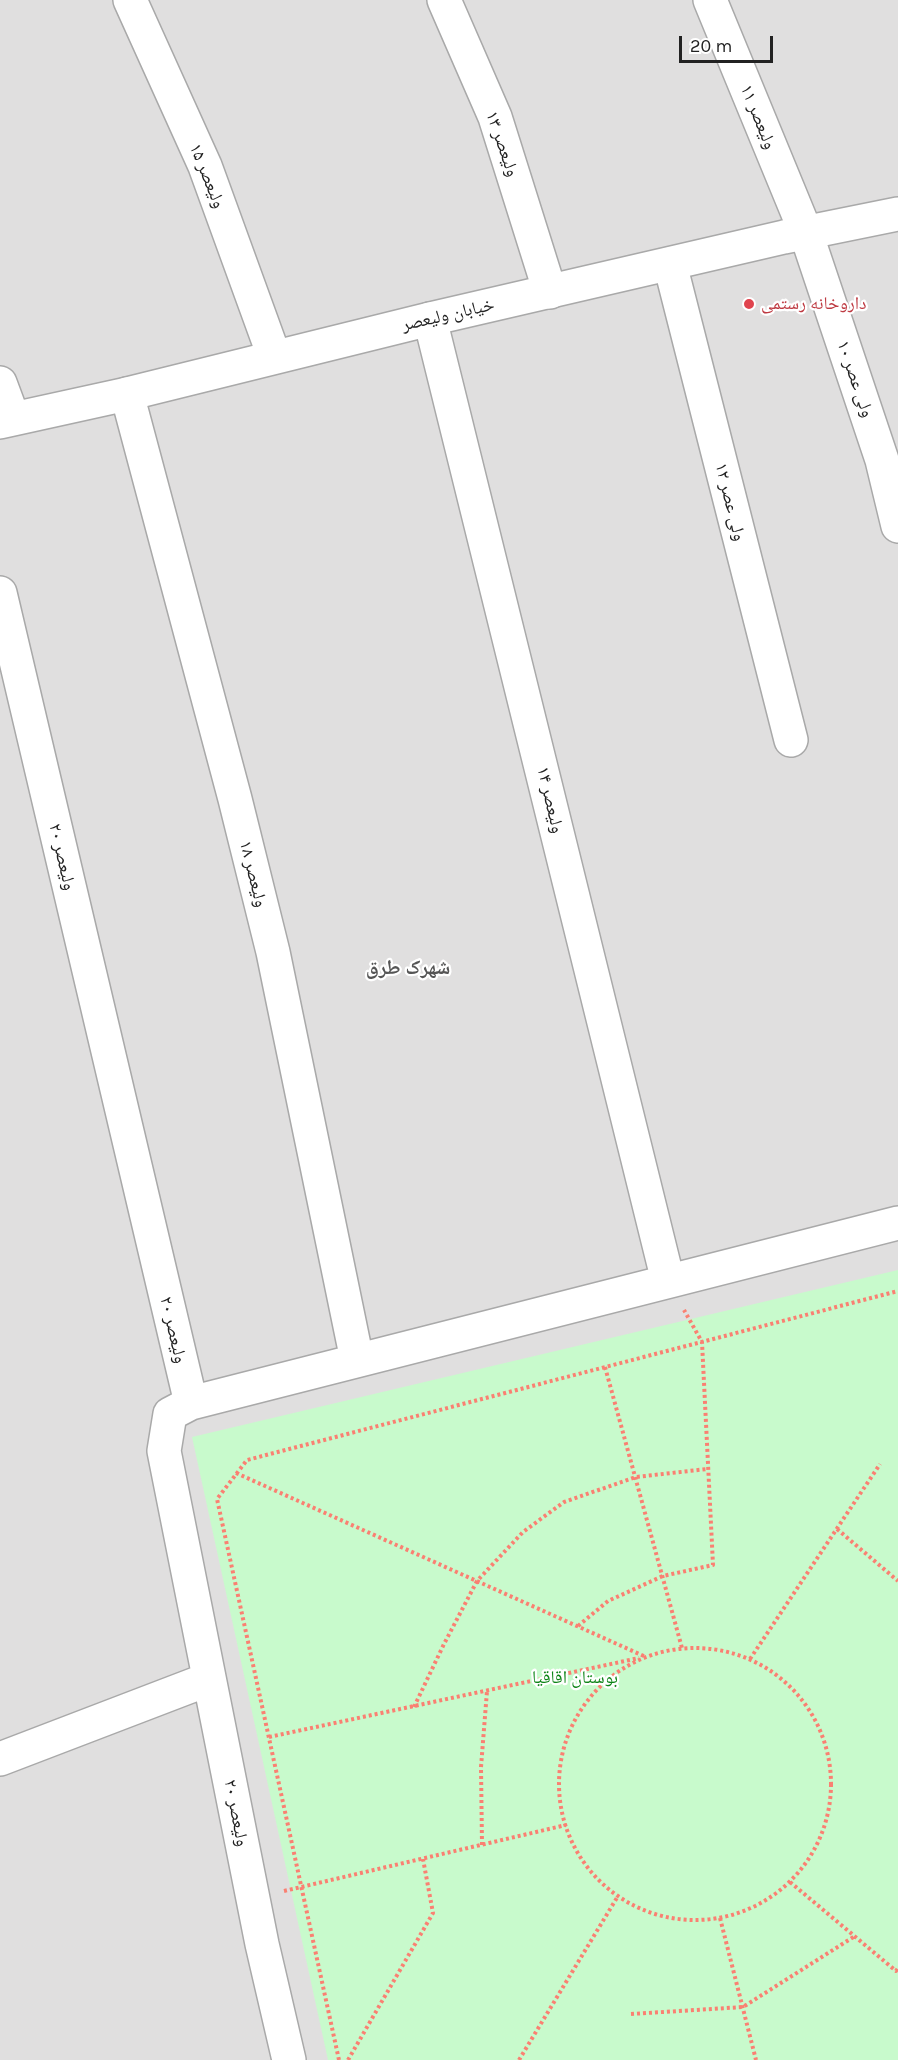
<!DOCTYPE html>
<meta charset="utf-8">
<style>
body{margin:0}
#map{position:relative;width:898px;height:2060px;overflow:hidden;background:#f2efe9;font-family:Karla,sans-serif}
canvas{display:block}
.scale{position:absolute;left:679px;top:36px;width:94px;height:27px;box-sizing:border-box;border:3px solid #222;border-top:0;padding-left:8px;font-size:18px;line-height:21px;white-space:nowrap;color:#222;-webkit-text-stroke:4px #fff;paint-order:stroke}
</style>
<div id="map">
<canvas width="898" height="2060"></canvas>
<div class="scale">20 m</div>
</div>
<script>
const g = document.querySelector('canvas').getContext('2d');
g.lineJoin = 'round';
function fill(path, color) {
  g.fillStyle = color;
  g.fill(path, 'evenodd');
}
function shape(rows) {
  const path = new Path2D();
  for (const r of rows) {
    if (r.length === 3) {
      path.moveTo(r[0] + r[2], r[1]);
      path.arc(r[0], r[1], r[2], 0, 2 * Math.PI);
      continue;
    }
    path.moveTo(r[0], r[1]);
    for (let i = 2; i < r.length; i += 2) path.lineTo(r[i], r[i + 1]);
  }
  return path;
}
function stroke(path, color, width, dash) {
  g.strokeStyle = color;
  g.lineWidth = width;
  g.lineCap = dash ? 'butt' : 'round';
  g.setLineDash(dash || []);
  g.stroke(path);
}
function label(font, color, halo, rows, align = 'center') {
  g.font = font + ' Karla,"Noto Naskh Arabic",sans-serif';
  g.lineWidth = 4.5;
  g.setLineDash([]);
  g.textBaseline = 'middle';
  g.strokeStyle = halo;
  g.fillStyle = color;
  for (const [text, x, y, turn = 0] of rows) {
    g.save();
    g.translate(x, y);
    g.rotate((+turn || 0) * Math.PI / 180);
    g.textAlign = isNaN(turn) ? turn : align;
    if (halo) g.strokeText(text, 0, 0);
    g.fillText(text, 0, 0);
    g.restore();
  }
}
fill(shape([
 [0,0,898,0,898,2060,0,2060]
]), '#e0dfdf');
fill(shape([
 [898,1270,898,2060,328,2060,192,1437]
]), '#c8facc');
const minor = shape([
 [130,0,205,166,274,356],
 [444,0,495,117,550,292],
 [710,0,806,233,882,460,898,526],
 [670,264,791,740],
 [430,319,668,1281],
 [0,383,13,418],
 [127,394,235,799,273,952,357,1360],
 [0,593,191,1403],
 [0,1759,209,1679],
 [289,2060,262,1944,164,1451,170,1414,191,1403,898,1223]
]);
const tertiary = shape([
 [0,422,127,394,430,319,784,237,898,214]
]);
stroke(minor, '#a9a9a9', 36);
stroke(tertiary, '#a9a9a9', 36);
stroke(shape([
 [605,1367,682,1648],
 [236,1473,646,1657],
 [837,1529,898,1581],
 [578,1626,608,1601,663,1576,713,1565,702,1342,684,1310],
 [695,1784,136],
 [750,1659,880,1464],
 [414,1707,444,1644,477,1581,523,1532,564,1502,636,1477,707,1469],
 [269,1737,639,1658],
 [482,1845,481,1767,487,1691],
 [790,1882,896,1971,898,1968],
 [284,1891,566,1825],
 [720,1918,756,2060],
 [631,2014,743,2007,855,1936],
 [339,2060,217,1499,247,1460,898,1291],
 [348,2060,433,1913,423,1859],
 [519,2060,618,1896]
]), '#fa8072', 4, [3, 3]);
stroke(minor, '#fff', 33);
stroke(tertiary, '#fff', 33);
for (const [x, y, r, color] of [
 [749,304,6,"#e0444e"]
]) {
  const dot = new Path2D();
  dot.arc(x, y, r, 0, 2 * Math.PI);
  g.fillStyle = color;
  g.fill(dot);
  stroke(dot, '#fff', 2);
}
label('18px', '#222', '#fff', [
 ["ولیعصر ۱۱",758,117,68],
 ["ولیعصر ۱۳",502,144,71],
 ["ولیعصر ۱۵",207,176,68],
 ["خیابان ولیعصر",448,315,-13],
 ["ولی عصر ۱۰",855,379,71],
 ["ولی عصر ۱۲",730,502,76],
 ["ولیعصر ۱۴",550,800,77],
 ["ولیعصر ۲۰",62,857,77],
 ["ولیعصر ۱۸",253,874,76],
 ["ولیعصر ۲۰",173,1330,77],
 ["ولیعصر ۲۰",236,1813,79]
]);
label('18px', '#be3a42', '#fff', [
 ["داروخانه رستمی",761,304]
], 'left');
label('18px', '#0c8416', '#fff', [
 ["بوستان اقاقیا",575,1678]
]);
label('bold 20px', '#555', '#fff', [
 ["شهرک طرق",408,968]
]);
</script>
